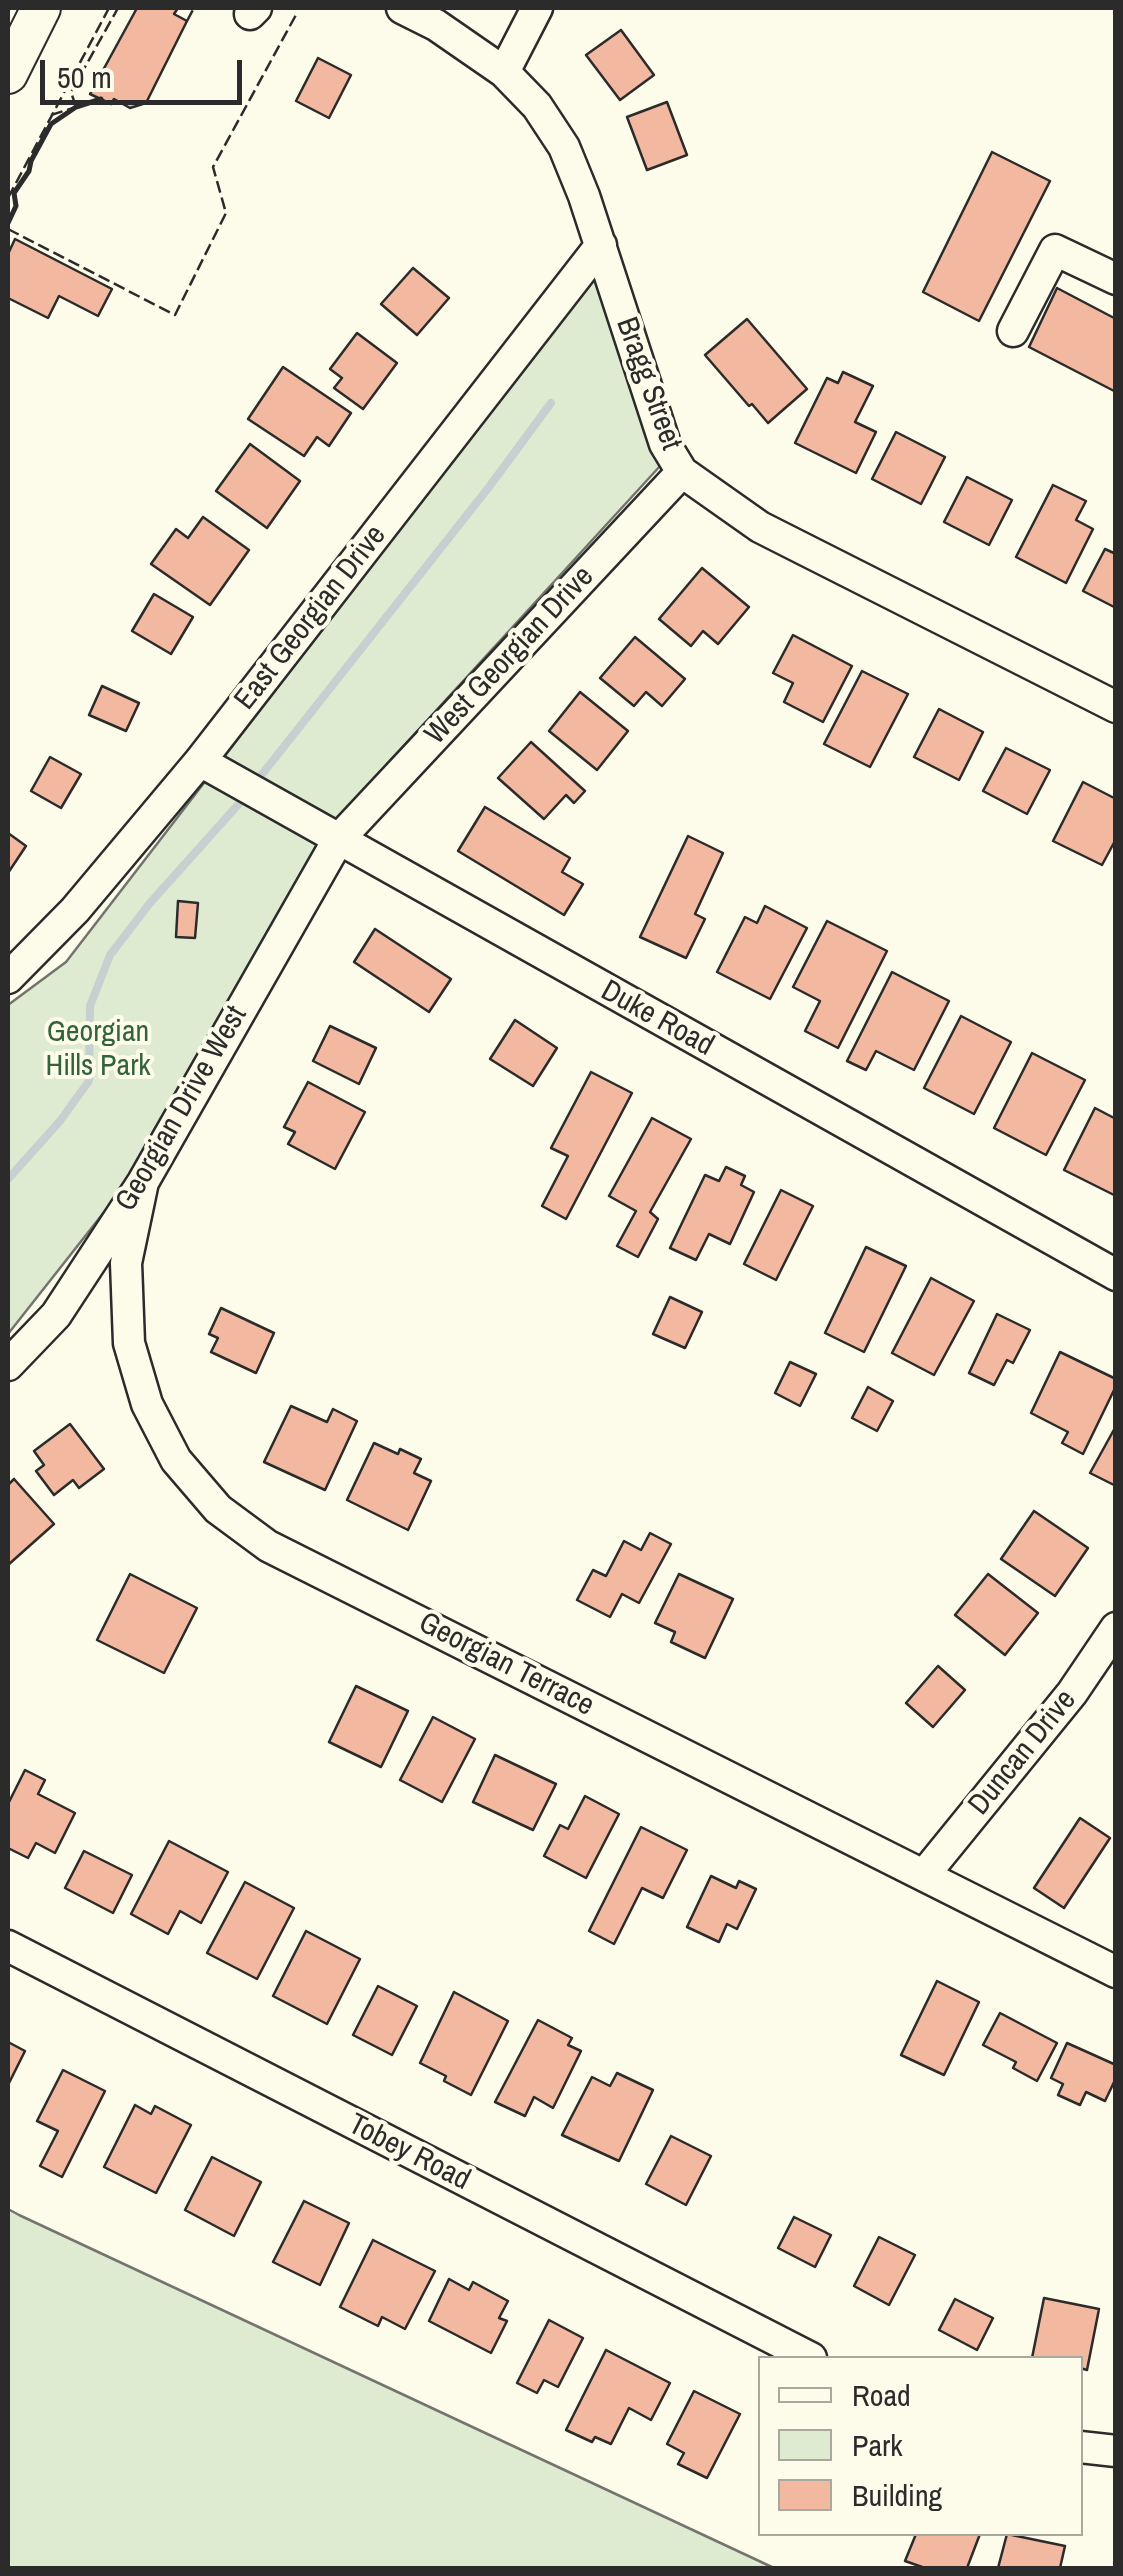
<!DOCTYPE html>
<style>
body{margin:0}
#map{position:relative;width:1123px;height:2576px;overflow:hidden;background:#fdfbea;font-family:"Archivo Narrow",sans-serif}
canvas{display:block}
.frame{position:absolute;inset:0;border:10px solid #2b2b2b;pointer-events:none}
.legend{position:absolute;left:758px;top:2356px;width:325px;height:180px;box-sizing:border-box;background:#fdfbea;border:2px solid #a9a89e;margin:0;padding:12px 18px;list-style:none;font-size:30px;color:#2b2b2b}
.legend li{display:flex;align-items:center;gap:20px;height:50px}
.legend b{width:50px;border:2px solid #a9a89e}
.scale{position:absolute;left:40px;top:60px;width:202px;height:45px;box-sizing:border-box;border:5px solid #2b2b2b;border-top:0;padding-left:12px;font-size:30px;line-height:35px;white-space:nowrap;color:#2b2b2b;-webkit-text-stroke:8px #fdfbea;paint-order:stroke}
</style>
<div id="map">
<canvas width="1123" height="2576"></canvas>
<div class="frame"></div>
<ul class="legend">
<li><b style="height:12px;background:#fdfbea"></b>Road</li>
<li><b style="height:28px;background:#deebd1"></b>Park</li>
<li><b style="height:28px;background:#f2b8a0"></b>Building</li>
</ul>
<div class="scale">50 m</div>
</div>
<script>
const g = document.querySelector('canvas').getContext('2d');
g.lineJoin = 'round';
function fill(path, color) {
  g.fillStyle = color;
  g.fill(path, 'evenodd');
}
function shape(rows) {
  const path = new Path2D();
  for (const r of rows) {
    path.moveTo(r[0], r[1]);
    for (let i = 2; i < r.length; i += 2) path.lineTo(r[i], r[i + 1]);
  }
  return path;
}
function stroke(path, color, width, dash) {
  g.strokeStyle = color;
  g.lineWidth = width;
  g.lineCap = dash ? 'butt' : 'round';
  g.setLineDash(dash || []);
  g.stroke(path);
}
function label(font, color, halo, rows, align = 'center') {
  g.font = font + ' "Archivo Narrow",sans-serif';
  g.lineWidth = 8;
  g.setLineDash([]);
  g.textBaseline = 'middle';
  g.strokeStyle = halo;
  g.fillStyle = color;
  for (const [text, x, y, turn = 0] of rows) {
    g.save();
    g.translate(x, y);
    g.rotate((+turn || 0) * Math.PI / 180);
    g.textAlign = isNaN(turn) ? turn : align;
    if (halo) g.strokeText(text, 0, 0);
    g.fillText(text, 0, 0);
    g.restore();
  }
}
const green = shape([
 [600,269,661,465,333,823,116,1197,8,1334,8,1005,66,962,600,269],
 [8,2209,19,2215,774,2568,8,2568,8,2209]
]);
fill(green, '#deebd1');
stroke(green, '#74746e', 2.5);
stroke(shape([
 [256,782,489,487,551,403],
 [8,1179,60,1121,89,1081,90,1006,110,955,150,903,245,797]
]), '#c7d0d0', 8);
const building = shape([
 [137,8,178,8,174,14,187,21,146,103,130,108,114,99,111,104,90,94,137,8],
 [621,30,654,75,620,100,586,55,621,30],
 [318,58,351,75,329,118,296,101,318,58],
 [667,102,687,155,647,170,627,117,667,102],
 [992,152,1050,181,979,321,923,292,992,152],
 [15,239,112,289,98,316,59,296,48,318,8,298,8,254,15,239],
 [413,268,449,298,417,335,381,304,413,268],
 [1057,288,1116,319,1116,392,1029,347,1057,288],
 [747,319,807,389,768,423,752,404,749,406,705,355,747,319],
 [357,333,397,363,363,409,334,388,342,378,330,369,357,333],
 [283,367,351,413,329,446,317,437,304,456,248,419,283,367],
 [843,372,873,386,855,422,876,432,856,473,795,443,827,378,838,383,843,372],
 [896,432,945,457,921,504,872,479,896,432],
 [250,444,300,481,267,528,216,491,250,444],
 [967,477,1012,500,989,545,944,522,967,477],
 [1053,485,1086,501,1076,520,1093,529,1066,583,1016,557,1053,485],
 [203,517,249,550,210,605,151,564,176,529,188,538,203,517],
 [1105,549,1116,554,1116,608,1083,591,1105,549],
 [702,568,749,607,718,644,703,631,691,646,659,619,702,568],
 [154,594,193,617,171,654,132,631,154,594],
 [793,635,852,666,823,722,784,702,793,683,773,673,793,635],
 [635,637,685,679,662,706,646,692,634,706,600,678,635,637],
 [862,671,908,694,870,767,824,744,862,671],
 [102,686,139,703,126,731,89,715,102,686],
 [580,692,628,731,597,770,549,731,580,692],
 [939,709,983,732,959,780,914,757,939,709],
 [531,742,585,791,574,803,566,795,544,819,498,778,531,742],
 [1006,748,1050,770,1027,814,983,791,1006,748],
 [50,757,81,774,61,808,31,791,50,757],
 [1083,782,1116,799,1116,839,1102,865,1053,841,1083,782],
 [485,807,570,858,562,872,583,884,564,915,458,851,485,807],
 [8,833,26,846,8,873,8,833],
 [688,836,723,853,695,914,705,919,686,958,640,937,688,836],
 [178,901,198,903,195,938,176,937,178,901],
 [765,906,807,928,770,999,717,972,745,917,757,923,765,906],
 [827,921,887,951,838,1048,805,1031,820,1001,793,987,827,921],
 [375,929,451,979,429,1012,354,962,375,929],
 [892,972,949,1001,914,1070,876,1051,866,1070,847,1061,892,972],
 [961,1016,1011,1042,974,1114,924,1088,961,1016],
 [515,1020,557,1048,533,1086,490,1059,515,1020],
 [330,1026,376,1048,359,1084,313,1061,330,1026],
 [1032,1053,1085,1080,1046,1155,994,1128,1032,1053],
 [591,1072,632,1093,566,1219,542,1206,568,1156,551,1148,591,1072],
 [308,1082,365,1112,335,1169,288,1144,295,1132,284,1127,308,1082],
 [1095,1108,1116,1119,1116,1196,1064,1170,1095,1108],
 [652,1118,691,1139,650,1212,658,1219,638,1257,617,1246,636,1211,609,1196,652,1118],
 [726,1167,745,1176,741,1185,754,1192,730,1244,709,1234,696,1260,670,1248,705,1175,719,1181,726,1167],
 [781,1190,813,1206,776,1280,744,1264,781,1190],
 [866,1247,906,1266,864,1352,825,1333,866,1247],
 [931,1278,974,1301,934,1375,892,1353,931,1278],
 [670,1297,702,1312,685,1348,653,1334,670,1297],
 [221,1308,274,1333,256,1373,211,1352,218,1338,209,1334,221,1308],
 [997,1314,1030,1330,1013,1363,1007,1360,994,1385,969,1373,997,1314],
 [1060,1352,1116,1379,1116,1386,1083,1454,1062,1443,1068,1432,1031,1413,1060,1352],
 [790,1362,816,1374,800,1406,775,1393,790,1362],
 [868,1387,893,1401,877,1431,852,1418,868,1387],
 [291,1406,327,1422,333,1409,357,1421,325,1490,264,1462,291,1406],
 [70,1424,104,1469,79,1488,73,1480,54,1495,36,1471,44,1465,34,1451,70,1424],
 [1116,1426,1116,1486,1090,1473,1116,1426],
 [374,1443,398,1454,400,1449,421,1459,414,1473,431,1481,408,1530,347,1500,374,1443],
 [14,1479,54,1524,8,1565,8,1485,14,1479],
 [1034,1511,1088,1548,1055,1596,1001,1559,1034,1511],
 [650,1533,671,1544,639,1603,622,1594,610,1617,577,1600,593,1570,606,1576,624,1541,641,1550,650,1533],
 [130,1574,197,1608,164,1673,97,1640,130,1574],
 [679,1574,733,1599,705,1658,671,1642,675,1632,655,1623,679,1574],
 [988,1574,1038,1613,1005,1655,955,1615,988,1574],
 [938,1666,965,1690,933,1727,906,1703,938,1666],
 [356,1686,408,1711,381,1767,329,1742,356,1686],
 [433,1717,475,1739,442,1802,400,1780,433,1717],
 [495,1755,556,1784,533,1830,473,1802,495,1755],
 [25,1770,45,1780,38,1794,75,1813,55,1853,36,1843,28,1858,8,1848,8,1804,25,1770],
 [585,1796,619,1814,586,1878,544,1856,560,1825,568,1829,585,1796],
 [1080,1818,1110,1838,1064,1908,1034,1888,1080,1818],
 [641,1827,687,1850,663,1898,642,1888,614,1944,589,1931,641,1827],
 [169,1841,228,1872,201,1923,180,1911,168,1934,131,1914,169,1841],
 [84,1851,132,1875,113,1913,65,1888,84,1851],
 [711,1876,736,1888,739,1881,756,1889,737,1929,727,1924,719,1942,687,1927,711,1876],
 [245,1882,294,1908,257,1979,207,1953,245,1882],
 [306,1931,360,1959,327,2024,273,1996,306,1931],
 [937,1981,979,2002,944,2075,901,2055,937,1981],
 [378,1986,417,2006,392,2055,353,2035,378,1986],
 [454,1992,508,2021,471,2095,444,2081,446,2076,420,2063,454,1992],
 [1000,2013,1057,2043,1037,2081,1013,2068,1016,2062,983,2045,1000,2013],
 [538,2020,572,2038,568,2045,581,2051,553,2108,534,2097,525,2116,495,2102,538,2020],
 [8,2042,25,2051,8,2085,8,2042],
 [1067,2043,1116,2065,1116,2078,1105,2101,1086,2092,1080,2105,1058,2095,1063,2084,1051,2078,1067,2043],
 [63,2070,105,2091,62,2177,40,2166,58,2131,37,2121,63,2070],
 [617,2073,653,2090,619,2161,562,2135,592,2077,610,2086,617,2073],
 [135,2105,151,2114,155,2106,191,2125,156,2193,104,2167,135,2105],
 [671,2136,711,2156,686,2205,646,2184,671,2136],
 [212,2157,261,2182,234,2236,185,2210,212,2157],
 [304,2201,349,2223,320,2285,273,2262,304,2201],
 [794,2217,831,2235,815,2267,778,2248,794,2217],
 [879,2237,915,2255,889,2305,854,2286,879,2237],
 [373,2240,435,2271,405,2329,382,2317,378,2326,340,2307,373,2240],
 [449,2279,469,2290,473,2282,508,2301,499,2318,507,2321,491,2353,429,2321,449,2279],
 [1044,2298,1099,2309,1087,2370,1080,2368,1080,2358,1032,2358,1044,2298],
 [955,2299,993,2318,977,2350,939,2330,955,2299],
 [549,2320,583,2338,558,2387,544,2380,537,2393,517,2383,549,2320],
 [606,2350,670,2383,651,2420,629,2408,611,2444,595,2437,592,2442,566,2430,606,2350],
 [694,2391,740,2414,707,2478,678,2464,684,2453,667,2444,694,2391],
 [916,2534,980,2534,967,2568,925,2568,905,2561,916,2534],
 [1007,2534,1065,2546,1060,2568,998,2568,1007,2534]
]);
fill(building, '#f2b8a0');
stroke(building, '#2b2b2b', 2.5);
const minor = shape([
 [402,8,436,25,504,72,537,106,564,147,584,196,665,444,682,472,760,527,1116,707],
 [250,14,256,8],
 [504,72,537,8],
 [1013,331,1055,250,1116,279],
 [200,761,1116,1275],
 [8,978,75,910,200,761,601,245],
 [143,1182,126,1263,129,1343,147,1404,176,1460,218,1509,268,1546,1116,1972],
 [8,1365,56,1315,143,1182,338,840,682,472],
 [924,1875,1072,1693,1116,1628],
 [8,1946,811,2358],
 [1080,2447,1116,2451]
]);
const major = shape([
 [8,74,41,8]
]);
stroke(minor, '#2b2b2b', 35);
stroke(major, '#2b2b2b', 42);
stroke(minor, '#fdfbea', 30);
stroke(major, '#fdfbea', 38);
stroke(shape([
 [187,21,194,8],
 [76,107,71,92,118,8],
 [51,115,101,99],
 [8,198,109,8],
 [8,229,175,315,226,213,213,167,297,13]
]), '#2b2b2b', 2.5, [12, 5]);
stroke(shape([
 [8,223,16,206,14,193,29,171,31,161,51,124,76,107,101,99]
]), '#2b2b2b', 5);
label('30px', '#2b2b2b', '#fdfbea', [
 ["Bragg Street",648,384,70],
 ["East Georgian Drive",311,618,-52],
 ["West Georgian Drive",510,656,-47],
 ["Duke Road",657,1019,29],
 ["Georgian Drive West",182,1109,-60],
 ["Georgian Terrace",506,1665,27],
 ["Duncan Drive",1023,1753,-51],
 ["Tobey Road",409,2153,27]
]);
label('30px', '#34623c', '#fdfbea', [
 ["Georgian",98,1033],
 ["Hills Park",98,1067]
]);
</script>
